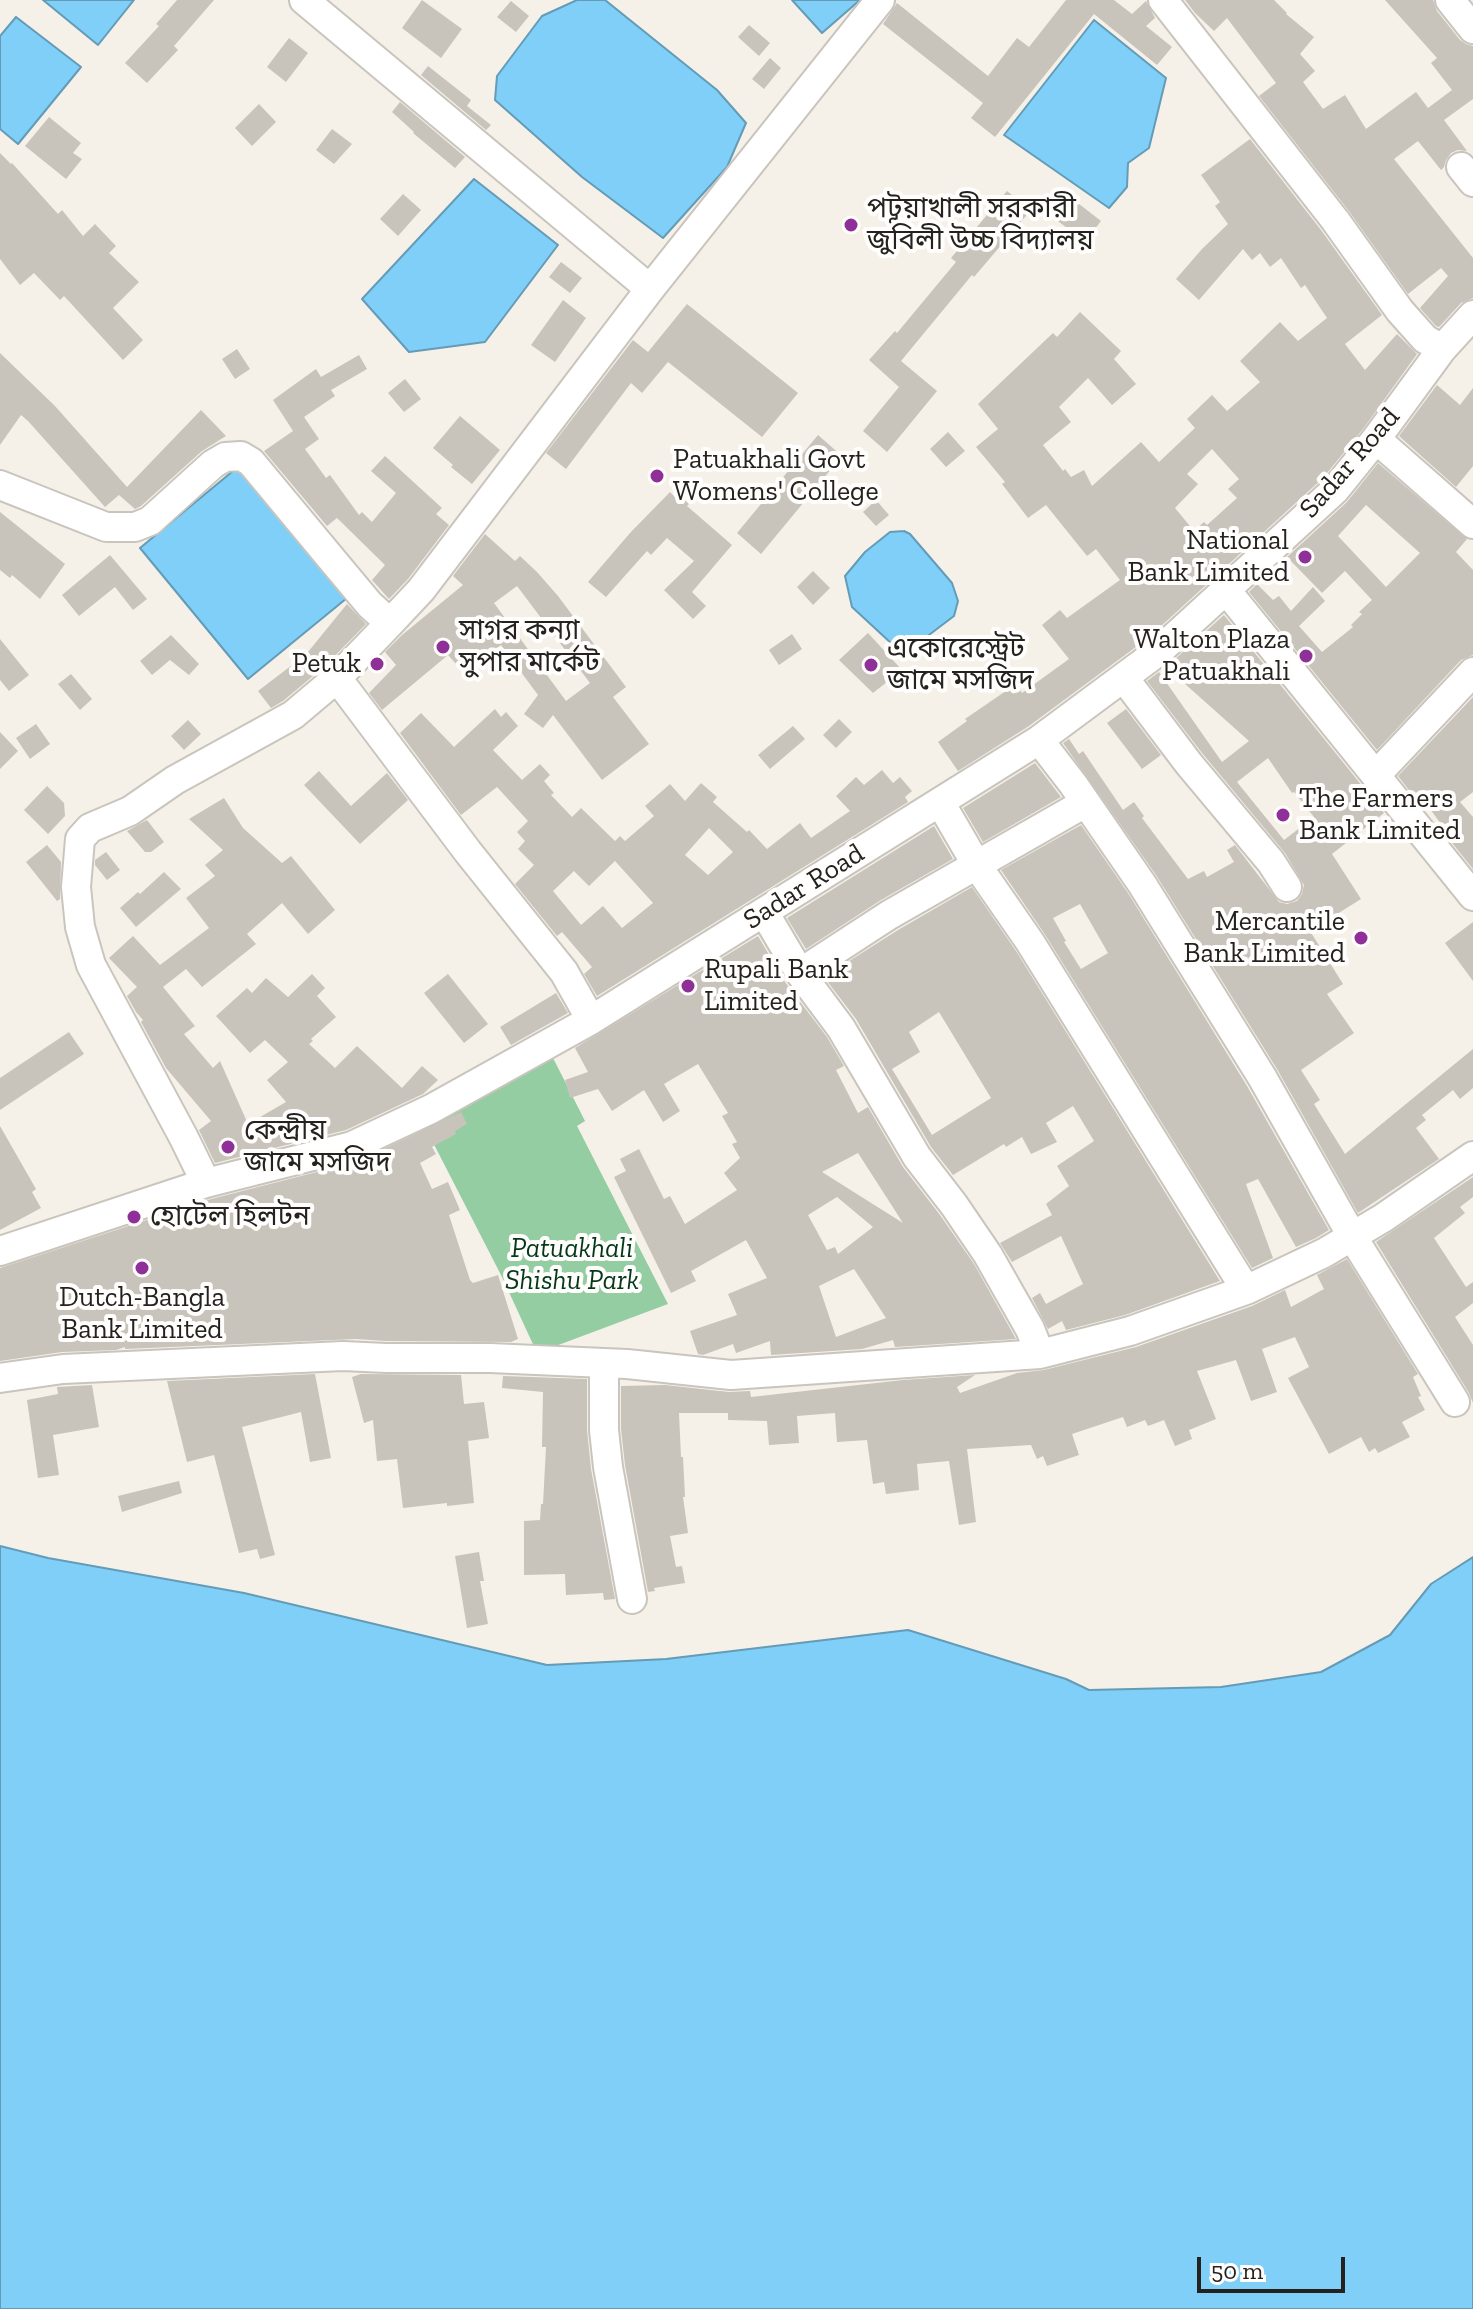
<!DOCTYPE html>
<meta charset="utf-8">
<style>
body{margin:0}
#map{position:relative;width:1473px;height:2309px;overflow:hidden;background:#f5f1e8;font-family:"Zilla Slab",serif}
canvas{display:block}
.scale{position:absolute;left:1197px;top:2257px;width:148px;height:36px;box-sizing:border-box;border:4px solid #24221f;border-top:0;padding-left:10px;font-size:24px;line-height:28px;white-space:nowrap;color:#24221f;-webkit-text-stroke:6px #fffefd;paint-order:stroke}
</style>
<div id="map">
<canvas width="1473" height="2309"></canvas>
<div class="scale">50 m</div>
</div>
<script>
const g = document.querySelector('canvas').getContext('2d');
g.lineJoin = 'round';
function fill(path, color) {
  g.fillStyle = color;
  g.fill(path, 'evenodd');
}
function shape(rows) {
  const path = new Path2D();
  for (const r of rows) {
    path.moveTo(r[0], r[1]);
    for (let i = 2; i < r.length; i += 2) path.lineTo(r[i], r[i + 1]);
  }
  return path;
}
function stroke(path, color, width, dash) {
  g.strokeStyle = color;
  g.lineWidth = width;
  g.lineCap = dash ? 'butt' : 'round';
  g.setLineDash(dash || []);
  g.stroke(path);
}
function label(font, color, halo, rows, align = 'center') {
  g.font = font + ' "Zilla Slab","Noto Sans Bengali",serif';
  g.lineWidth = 8;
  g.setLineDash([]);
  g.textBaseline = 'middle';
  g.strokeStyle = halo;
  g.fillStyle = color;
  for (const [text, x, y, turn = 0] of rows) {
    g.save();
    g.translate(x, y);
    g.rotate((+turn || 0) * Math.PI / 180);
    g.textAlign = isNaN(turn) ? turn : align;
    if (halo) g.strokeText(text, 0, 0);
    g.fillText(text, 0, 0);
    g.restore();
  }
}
fill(shape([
 [551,1054,585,1121,577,1126,668,1304,537,1353,502,1277,422,1121]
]), '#94cda2');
const water = shape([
 [43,0,134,0,98,45,43,0],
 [577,0,605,0,717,90,746,123,727,167,663,238,582,177,495,100,497,76,542,16,577,0],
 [792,0,860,0,822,33,792,0],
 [16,17,81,67,18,144,0,129,0,36,16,17],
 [1094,20,1166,78,1149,148,1128,163,1127,187,1109,208,1004,135,1094,20],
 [474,179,558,245,485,342,409,352,362,299,474,179],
 [239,466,347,598,248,679,140,548,239,466],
 [904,531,910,534,952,583,958,601,954,616,921,641,892,644,852,607,845,576,865,552,890,532,904,531],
 [0,1546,48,1558,244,1593,547,1665,666,1659,908,1630,1066,1679,1089,1690,1221,1687,1321,1672,1390,1635,1431,1584,1473,1557,1473,2309,0,2309,0,1546]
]);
fill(water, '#7fcff8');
stroke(water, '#649bb7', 2);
fill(shape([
 [177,0,214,0,174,46,178,50,147,83,125,63,159,26,156,24],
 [422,0,462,29,441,58,402,28],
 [1066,0,1114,0,1132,14,1146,1,1155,18,1146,26,1172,47,1157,65,1094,14,995,137,971,118,983,103,883,24,897,3,988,76,1017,38,1029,47],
 [1185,0,1274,0,1287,13,1286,14,1314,37,1300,54,1315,71,1303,82,1323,109,1345,95,1366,129,1416,92,1428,108,1452,90,1431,63,1437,58,1385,0,1433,0,1437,11,1460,40,1466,44,1473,46,1473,99,1444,120,1467,151,1458,150,1451,153,1446,160,1444,167,1441,170,1418,141,1394,159,1473,258,1473,298,1461,303,1439,327,1436,326,1420,308,1448,276,1441,268,1408,294,1348,210,1259,96,1276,83,1227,18,1214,31,1195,13],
 [511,1,529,16,516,32,497,17],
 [749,25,770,43,759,56,738,37],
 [289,38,308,53,286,82,267,67],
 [770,58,781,68,764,89,752,79],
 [428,66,471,100,467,106,491,125,486,130,421,75],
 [400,102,465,157,455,168,413,133,414,132,392,112],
 [259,104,276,122,252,146,235,128],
 [49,117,81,143,73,153,82,159,66,179,25,146],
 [332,129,352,144,334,164,316,150],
 [1250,139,1321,230,1382,315,1345,344,1365,370,1397,334,1417,354,1363,429,1323,478,1148,638,1029,726,958,771,938,742,967,721,965,719,1016,684,1022,693,1069,659,1042,625,1060,610,1067,618,1120,580,1096,549,1087,556,1046,505,1028,518,1002,484,1005,482,976,447,998,429,978,404,1053,333,1057,337,1080,312,1121,351,1114,359,1136,384,1112,405,1088,378,1059,407,1071,422,1043,445,1063,471,1065,469,1071,477,1084,470,1092,486,1141,442,1159,462,1195,428,1187,419,1212,395,1227,411,1260,382,1240,361,1280,322,1298,341,1327,318,1305,285,1301,288,1281,258,1270,267,1260,253,1252,260,1243,249,1199,300,1176,279,1202,249,1228,224,1215,206,1220,202,1201,175],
 [1212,449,1239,479,1228,489,1237,498,1207,525,1204,522,1194,531,1175,508,1198,484,1187,474],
 [0,153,11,164,12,163,58,214,62,210,83,236,95,224,116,246,109,253,139,282,113,308,143,340,123,360,64,296,60,300,34,273,20,285,0,259],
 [1061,190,1101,221,1085,242,1045,211],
 [1007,191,1031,210,974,277,972,275,901,361,937,391,887,452,863,431,899,387,869,360,895,331,897,333,956,262,951,258],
 [403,194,421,210,398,236,380,219],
 [561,262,582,278,570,293,549,277],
 [563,300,586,318,555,362,531,345],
 [687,304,798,393,762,437,668,362,642,393,631,383,566,469,546,453,633,340,648,352],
 [237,349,250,369,235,379,222,359],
 [0,353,55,406,127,487,201,410,226,436,202,451,141,506,135,509,119,495,105,507,28,421,21,415,0,445],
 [359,355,367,369,331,390,335,396,304,417,319,439,305,449,326,478,330,475,359,515,362,512,372,522,396,493,371,471,385,456,442,508,436,514,449,525,408,579,389,599,372,580,385,565,337,518,327,526,264,451,293,431,273,400,316,369,321,377],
 [405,379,421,399,404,412,388,393],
 [1437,385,1460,405,1473,388,1473,466,1456,487,1399,436],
 [460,416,500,450,472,484,451,467,453,465,433,448],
 [948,432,965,451,946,467,930,449],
 [818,435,842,456,761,554,737,533],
 [1378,463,1467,539,1456,552,1473,570,1473,655,1461,660,1377,750,1249,592,1257,584,1273,600,1279,596,1291,611,1313,587,1325,601,1299,626,1322,652,1353,627,1351,625,1362,614,1359,612,1372,600,1345,571,1322,593,1287,557,1347,502],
 [1366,505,1420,553,1386,587,1338,536],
 [670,492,675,497,678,493,689,504,687,506,732,545,692,592,706,606,693,619,664,590,694,561,667,538,651,555,647,551,606,597,588,582,630,533],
 [876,500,889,515,876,526,863,512],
 [0,512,65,564,40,599,12,575,10,578,0,570],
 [485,534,515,561,520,556,537,572,558,596,626,687,613,697,649,744,602,780,553,715,543,728,524,714,538,695,501,645,465,674,448,655,382,710,369,693,396,665,385,652,402,635,463,585,453,576],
 [517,586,590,683,566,701,494,603],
 [110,555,147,599,133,610,115,587,79,616,62,595],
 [813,571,830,588,813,605,797,587],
 [347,604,366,624,325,666,283,701,271,708,258,691,292,665,295,668],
 [1224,615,1384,813,1332,854,1361,899,1310,931,1343,984,1327,994,1354,1033,1301,1070,1320,1100,1314,1104,1345,1154,1473,1049,1473,1088,1460,1099,1453,1090,1422,1115,1426,1120,1416,1128,1439,1159,1358,1213,1277,1069,1156,875,1063,743,1069,739,1079,754,1083,751,1123,810,1134,802,1144,816,1142,818,1188,879,1204,871,1207,877,1234,862,1227,850,1235,845,1279,902,1287,904,1297,901,1302,894,1304,885,1285,853,1202,753,1147,681,1159,672,1222,762,1249,741,1166,667],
 [1268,758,1292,793,1294,792,1314,817,1284,840,1237,782],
 [868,633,902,670,873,693,839,660],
 [792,634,802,649,779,665,769,650],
 [171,635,199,664,189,675,170,660,152,675,140,661],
 [0,639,29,675,9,691,0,680],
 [71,674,92,699,80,710,58,684],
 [1473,697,1473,792,1460,802,1473,817,1473,869,1444,833,1446,831,1420,795,1416,799,1398,776],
 [495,709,501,717,506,712,518,726,493,750,522,780,540,764,550,775,544,781,554,793,551,795,572,817,581,808,615,841,620,836,625,841,654,816,645,806,670,784,685,801,701,783,717,797,713,802,747,832,749,830,767,849,800,823,811,838,850,811,836,796,856,777,864,785,882,770,893,783,900,777,912,791,905,797,908,802,597,996,584,974,592,967,562,932,557,936,515,884,534,865,518,849,525,841,517,832,528,821,497,787,461,815,400,733,421,713,454,747],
 [709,828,733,852,708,875,685,855],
 [615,861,653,903,622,928,603,906,581,925,553,891,574,871,589,886],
 [1126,709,1161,755,1142,769,1107,723],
 [839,719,852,732,836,748,823,735],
 [188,720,201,734,184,750,171,736],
 [36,724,50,744,30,759,16,738],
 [793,726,805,739,770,769,758,755],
 [0,732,18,751,0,769],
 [1035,763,1061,797,983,842,963,808],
 [319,771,351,806,387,773,408,800,360,844,304,785],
 [47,786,64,803,65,816,48,834,24,810],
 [224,798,243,828,282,863,291,856,335,910,308,934,282,903,247,934,256,944,202,987,186,969,163,987,195,1026,184,1034,213,1068,220,1061,248,1124,286,1102,267,1080,288,1062,265,1040,250,1053,216,1016,247,988,252,993,266,978,288,997,312,974,325,988,317,996,336,1017,311,1039,313,1041,309,1044,335,1068,357,1046,402,1088,422,1066,438,1080,423,1094,346,1130,215,1163,199,1130,211,1121,166,1068,141,1022,143,1020,136,1012,127,996,137,987,109,958,133,936,160,965,209,928,186,898,215,876,205,865,223,850,189,819],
 [147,820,164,842,151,852,145,852,127,831],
 [1081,825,1128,893,1247,1086,1329,1230,1316,1238,1296,1247,1258,1179,1246,1184,1273,1258,1252,1268,1044,933,1001,870],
 [1080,904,1108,953,1081,969,1064,942,1066,941,1053,918],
 [934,826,953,859,881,900,806,949,787,918],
 [47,845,61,862,60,899,57,901,26,862],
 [106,852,120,870,107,880,95,865,95,860],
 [164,872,181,889,136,927,120,908,138,892,140,894],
 [972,887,1016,951,1220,1281,1125,1315,1066,1330,1062,1321,1048,1329,1032,1298,1040,1293,1046,1304,1083,1284,1061,1236,1012,1262,1000,1243,1052,1215,1046,1204,1069,1186,1057,1166,1094,1141,1073,1106,1046,1123,1057,1142,1031,1154,1022,1137,1006,1147,1004,1144,953,1175,931,1147,856,1019,824,977,898,930],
 [939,1012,991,1098,932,1135,892,1069,920,1052,909,1032],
 [1473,922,1473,981,1445,943],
 [758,936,785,982,827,1037,844,1066,836,1070,858,1113,868,1107,903,1167,940,1215,974,1264,1016,1339,895,1347,893,1340,862,1349,771,1355,770,1341,736,1353,733,1344,703,1355,698,1354,690,1331,737,1315,728,1294,767,1278,746,1240,691,1271,696,1281,671,1293,614,1177,626,1171,620,1159,639,1149,664,1199,670,1196,685,1224,737,1190,724,1173,740,1158,732,1144,737,1142,722,1116,728,1113,698,1064,664,1084,680,1111,663,1122,644,1090,612,1111,598,1089,570,1098,565,1080,588,1072,575,1048],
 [858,1153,903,1223,822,1172],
 [837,1197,873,1227,838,1254,835,1247,827,1250,808,1215],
 [854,1269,886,1318,836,1337,819,1286],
 [448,974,488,1024,464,1043,424,993],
 [556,993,568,1013,511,1045,500,1027],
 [69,1032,84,1054,0,1110,0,1078],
 [461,1112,467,1124,455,1131,456,1134,432,1147,436,1154,420,1163,432,1189,448,1182,460,1210,449,1215,470,1280,473,1283,498,1275,518,1339,511,1342,386,1341,356,1339,125,1349,125,1347,116,1350,62,1352,0,1361,0,1268,211,1199,356,1162],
 [0,1126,36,1189,32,1192,41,1208,0,1230],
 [1473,1177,1473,1197,1460,1207,1465,1213,1434,1238,1466,1287,1473,1282,1473,1303,1455,1317,1473,1345,1473,1403,1469,1393,1376,1242],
 [1347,1259,1418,1374,1413,1377,1421,1396,1418,1397,1425,1410,1402,1422,1410,1437,1378,1453,1375,1448,1369,1452,1361,1437,1329,1454,1288,1378,1309,1367,1295,1337,1262,1349,1277,1392,1251,1401,1236,1360,1197,1371,1216,1419,1189,1430,1192,1439,1175,1446,1164,1420,1148,1426,1145,1420,1127,1427,1123,1417,1072,1434,1079,1455,1047,1466,1043,1456,1037,1459,1031,1445,967,1449,976,1522,959,1525,949,1461,917,1464,919,1490,886,1494,884,1482,873,1484,867,1440,837,1442,835,1413,797,1416,799,1443,769,1445,767,1421,728,1420,728,1413,679,1413,681,1457,683,1457,685,1497,683,1497,688,1533,670,1536,676,1567,682,1566,685,1583,654,1588,655,1591,648,1592,625,1465,621,1429,621,1386,665,1385,729,1392,750,1391,751,1397,903,1380,975,1375,957,1387,960,1393,1017,1373,1044,1370,1136,1347,1252,1306,1285,1290,1291,1307,1324,1289,1317,1275],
 [315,1374,331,1458,310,1462,301,1412,242,1427,275,1555,260,1559,257,1549,239,1553,214,1455,187,1462,167,1381],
 [361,1374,461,1375,464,1404,484,1402,489,1438,468,1441,474,1503,447,1506,447,1503,403,1508,397,1459,377,1461,373,1420,364,1423,352,1377],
 [503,1376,587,1379,587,1430,591,1469,615,1599,604,1600,603,1593,566,1595,565,1574,524,1575,524,1521,540,1520,541,1504,543,1504,546,1447,542,1447,543,1392,502,1388],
 [92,1385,99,1427,53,1435,59,1475,38,1478,27,1400,58,1394,57,1387],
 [179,1481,182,1493,122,1512,118,1496],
 [479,1552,484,1581,480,1581,488,1624,467,1628,455,1556]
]), '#c8c3bb');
const minor = shape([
 [304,0,650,289],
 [1163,0,1335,220,1400,311,1425,339,1442,349],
 [1450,0,1473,29],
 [1461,167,1473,182],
 [1376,439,1473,524],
 [0,485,106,527,135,527,150,521,213,464,225,457,241,456,251,462,334,562,370,605,390,623],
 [1226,590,1473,896],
 [337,678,468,852,564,972,591,1020],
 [1124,678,1189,764,1271,862,1287,887],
 [1039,740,1073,784,1142,884,1262,1077,1352,1236,1455,1402],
 [1376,775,1473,672],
 [940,802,976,864,1030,942,1246,1290],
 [764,912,800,973,841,1028,917,1157,954,1205,988,1255,1030,1329,1040,1354],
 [800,973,889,915,1085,803],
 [206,1183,184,1138,91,965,80,927,76,887,80,839,90,828,130,811,175,780,293,715,337,678,390,623,421,590,650,289,880,0],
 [0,1251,206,1183,352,1146,431,1109,591,1020,1039,740,1159,651,1335,490,1376,439,1442,349,1473,315],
 [604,1363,604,1430,608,1467,632,1599],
 [0,1378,63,1369,343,1356,386,1358,490,1358,627,1364,731,1375,1040,1354,1130,1331,1246,1290,1324,1253,1383,1218,1473,1156]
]);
stroke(minor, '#c9c5bd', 32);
stroke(minor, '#fff', 28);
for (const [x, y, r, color] of [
 [851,225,8,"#8f2f98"],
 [657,476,8,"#8f2f98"],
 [1305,557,8,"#8f2f98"],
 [443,647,8,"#8f2f98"],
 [1306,656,8,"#8f2f98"],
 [377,664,8,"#8f2f98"],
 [871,665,8,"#8f2f98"],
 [1283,815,8,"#8f2f98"],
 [1361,938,8,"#8f2f98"],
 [688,986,8,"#8f2f98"],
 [228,1147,8,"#8f2f98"],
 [134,1217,8,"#8f2f98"],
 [142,1268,8,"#8f2f98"]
]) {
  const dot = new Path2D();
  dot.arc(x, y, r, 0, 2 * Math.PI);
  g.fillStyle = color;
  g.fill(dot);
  stroke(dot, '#fffefd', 3);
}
label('28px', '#24221f', '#fffefd', [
 ["পটুয়াখালী সরকারী",867,209],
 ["জুবিলী উচ্চ বিদ্যালয়",867,241],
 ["Patuakhali Govt",673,460],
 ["Womens' College",673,492],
 ["National",1289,541,"right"],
 ["Bank Limited",1289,573,"right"],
 ["সাগর কন্যা",459,631],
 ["সুপার মার্কেট",459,663],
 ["Walton Plaza",1290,640,"right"],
 ["Patuakhali",1290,672,"right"],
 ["একোরেস্ট্রেট",887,649],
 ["জামে মসজিদ",887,681],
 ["Petuk",361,664,"right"],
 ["The Farmers",1299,799],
 ["Bank Limited",1299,831],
 ["Mercantile",1345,922,"right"],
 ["Bank Limited",1345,954,"right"],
 ["Rupali Bank",704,970],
 ["Limited",704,1002],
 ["কেন্দ্রীয়",244,1131],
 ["জামে মসজিদ",244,1163],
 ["হোটেল হিলটন",150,1217],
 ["Dutch-Bangla",142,1298,"center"],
 ["Bank Limited",142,1330,"center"]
], 'left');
label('28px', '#24221f', '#fffefd', [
 ["Sadar Road",1350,463,-49],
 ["Sadar Road",804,887,-32]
]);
label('italic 28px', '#043819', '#fffefd', [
 ["Patuakhali",572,1249],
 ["Shishu Park",572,1281]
]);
</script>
